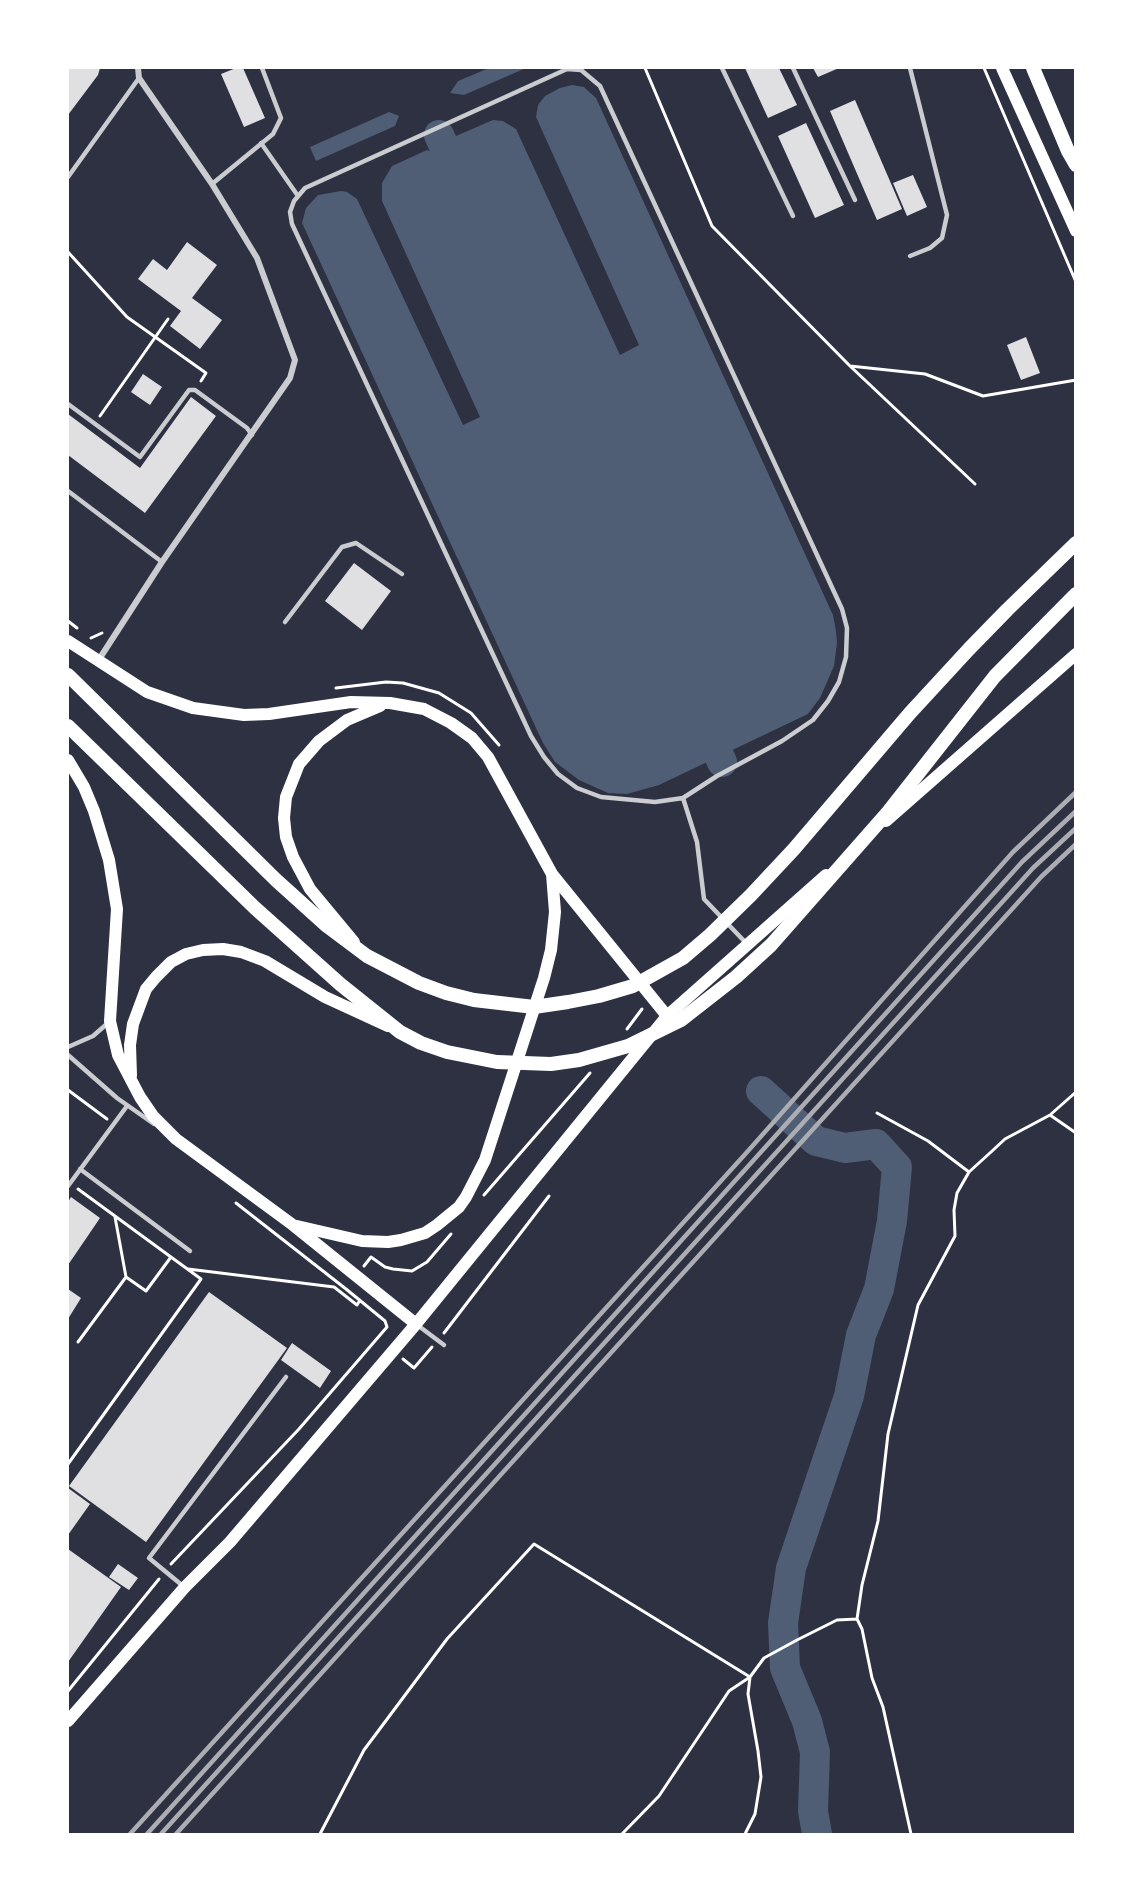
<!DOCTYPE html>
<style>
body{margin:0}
#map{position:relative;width:1143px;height:1902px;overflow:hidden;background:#2d3142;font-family:"Source Sans 3",sans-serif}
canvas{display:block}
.frame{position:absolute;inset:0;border:69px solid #fff;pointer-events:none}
</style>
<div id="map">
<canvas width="1143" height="1902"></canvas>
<div class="frame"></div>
</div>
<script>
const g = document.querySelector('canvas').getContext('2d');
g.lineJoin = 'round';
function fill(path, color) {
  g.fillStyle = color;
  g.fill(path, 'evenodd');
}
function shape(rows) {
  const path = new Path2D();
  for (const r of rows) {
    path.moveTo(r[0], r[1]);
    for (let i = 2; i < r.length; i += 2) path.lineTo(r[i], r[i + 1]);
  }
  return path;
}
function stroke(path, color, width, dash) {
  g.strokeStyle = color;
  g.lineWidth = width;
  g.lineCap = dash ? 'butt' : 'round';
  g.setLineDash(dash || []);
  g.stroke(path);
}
fill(shape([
 [489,68,526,68,464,95,450,93,458,81],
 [572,85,584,87,596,98,833,615,836,631,837,643,834,666,820,698,808,714,659,785,627,794,608,793,579,780,555,762,543,743,302,223,306,208,318,195,341,191,347,192,357,199,463,425,480,417,382,201,382,183,392,166,427,150,432,152,705,755,725,746,454,139,456,136,493,120,503,121,516,129,620,355,639,345,536,117,538,105,545,96,560,88],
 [389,112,399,116,395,126,316,161,310,147]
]), '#4f5d75');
stroke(shape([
 [439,135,722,762],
 [761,1091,816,1141,845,1148,876,1144,897,1167,892,1221,879,1289,861,1335,849,1396,791,1568,783,1623,785,1668,807,1721,815,1752,813,1811,817,1834]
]), '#4f5d75', 30);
fill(shape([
 [68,68,100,68,98,75,68,115],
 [236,68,243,68,265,118,244,127,221,74],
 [745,68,779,68,797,105,768,118],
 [813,68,839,68,818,77],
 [855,100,902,209,877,220,830,111],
 [806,123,844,205,815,218,778,136],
 [913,175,927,207,907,216,893,183],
 [187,242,217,265,192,298,222,320,200,349,170,326,181,311,138,279,153,259,167,270],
 [1026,337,1040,373,1021,380,1007,345],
 [143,374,162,387,150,405,131,392],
 [191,397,216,416,145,513,68,455,68,414,140,468],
 [354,563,391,591,362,630,325,601],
 [71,1197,100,1218,68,1265,68,1202],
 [68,1289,81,1298,68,1319],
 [209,1292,287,1348,146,1542,69,1486],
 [292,1343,331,1371,320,1388,281,1360],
 [68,1488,90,1504,68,1535],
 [68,1549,121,1587,68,1662],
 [118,1564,138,1578,129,1590,109,1577]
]), '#e0e0e3');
stroke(shape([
 [645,68,712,226,850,366,975,484],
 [984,68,1076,282],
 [68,252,127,317,206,373,201,381],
 [850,366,925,374,983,396,1076,380],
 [100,416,168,319],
 [68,621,77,628],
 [91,638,102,633],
 [336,688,386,682,403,683,439,693,471,713,499,745],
 [627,1029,642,1009],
 [68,1090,107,1119],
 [877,1113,928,1141,969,1172],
 [1050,1115,1076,1133],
 [484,1195,590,1073],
 [115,1217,126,1277],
 [364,1266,371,1257,385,1267,393,1269,412,1271,427,1262,451,1234],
 [188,1269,334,1287,357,1305,360,1300],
 [444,1333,549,1196],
 [78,1342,126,1277,146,1291,171,1257],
 [403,1359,414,1368,432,1347],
 [68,1464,201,1279,78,1189],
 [171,1564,299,1429,387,1327,385,1321,346,1289,236,1203],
 [68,1691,159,1579],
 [320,1834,364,1750,447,1639,534,1544,750,1677,729,1691,659,1796,622,1834],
 [745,1834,755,1814,761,1777,758,1751,748,1694,750,1677,764,1658,797,1640,837,1620,857,1619],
 [911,1834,883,1707,872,1678,862,1629,857,1619,862,1585,878,1521,888,1434,918,1305,955,1236,954,1210,957,1193,969,1172,991,1152,1005,1139,1050,1115,1076,1092]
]), '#fff', 3);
stroke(shape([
 [722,68,793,216],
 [793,68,855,200],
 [261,143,298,196],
 [68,177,139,78],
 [212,184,273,134,281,118,262,68],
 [910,256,930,248,942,238,947,215,910,68],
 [68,404,140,457,189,390,195,390,247,428,252,435],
 [68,491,162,562],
 [285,622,342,547,356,543,402,574],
 [683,798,655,802,601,797,577,788,558,774,544,757,531,736,292,224,290,212,294,201,305,188,567,69,581,70,600,86,842,609,847,628,846,657,839,682,828,701,813,720,782,741,717,776,683,798,697,842,704,899,746,943],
 [68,1047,93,1036,108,1023],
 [68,1055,117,1098,154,1124],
 [80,1169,190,1251],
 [68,1186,127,1106],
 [416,1324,444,1345],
 [183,1586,149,1558,286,1377]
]), '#caccd0', 4.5);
stroke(shape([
 [98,661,162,562,290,378,295,360,257,258,212,184,139,78,138,68]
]), '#caccd0', 6);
stroke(shape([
 [1002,68,1076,231],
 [68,641,147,692,193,708,244,715,269,714,351,702,390,703,424,709,451,723,472,738,488,757,552,874,667,1016],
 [68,760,84,787,94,811,109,860,117,909,110,1021,118,1055,140,1097,153,1116,176,1139,293,1225,416,1324],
 [886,821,1076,654],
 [354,942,310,889,293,857,286,837,284,818,286,797,299,764,319,741,347,720,380,706],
 [131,1076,130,1045,133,1024,146,989,156,977,171,962,186,954,203,950,223,949,241,952,265,961,325,997,388,1026],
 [297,1226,362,1241,388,1242,401,1240,425,1233,437,1225,459,1207,466,1197,485,1160,544,978,551,950,555,912,552,874],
 [68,1721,185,1587,230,1542,416,1324,667,1016,826,875]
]), '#fff', 12);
stroke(shape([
 [1033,68,1068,151,1076,165],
 [68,675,276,880,327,926,367,956,419,983,446,993,474,1000,534,1007,568,1002,599,996,633,986,683,958,710,935,751,895,794,849,910,713,969,649,1007,610,1076,543],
 [68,726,255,908,340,984,400,1032,421,1043,447,1052,497,1062,551,1064,579,1060,628,1046,681,1020,736,977,771,945,888,812,995,676,1076,594]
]), '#fff', 14);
stroke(shape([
 [130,1834,748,1151,1013,852,1076,792],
 [147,1834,1022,862,1076,811],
 [161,1834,1033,868,1076,828],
 [176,1834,1041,877,1076,844]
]), '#abadb3', 4.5);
</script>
